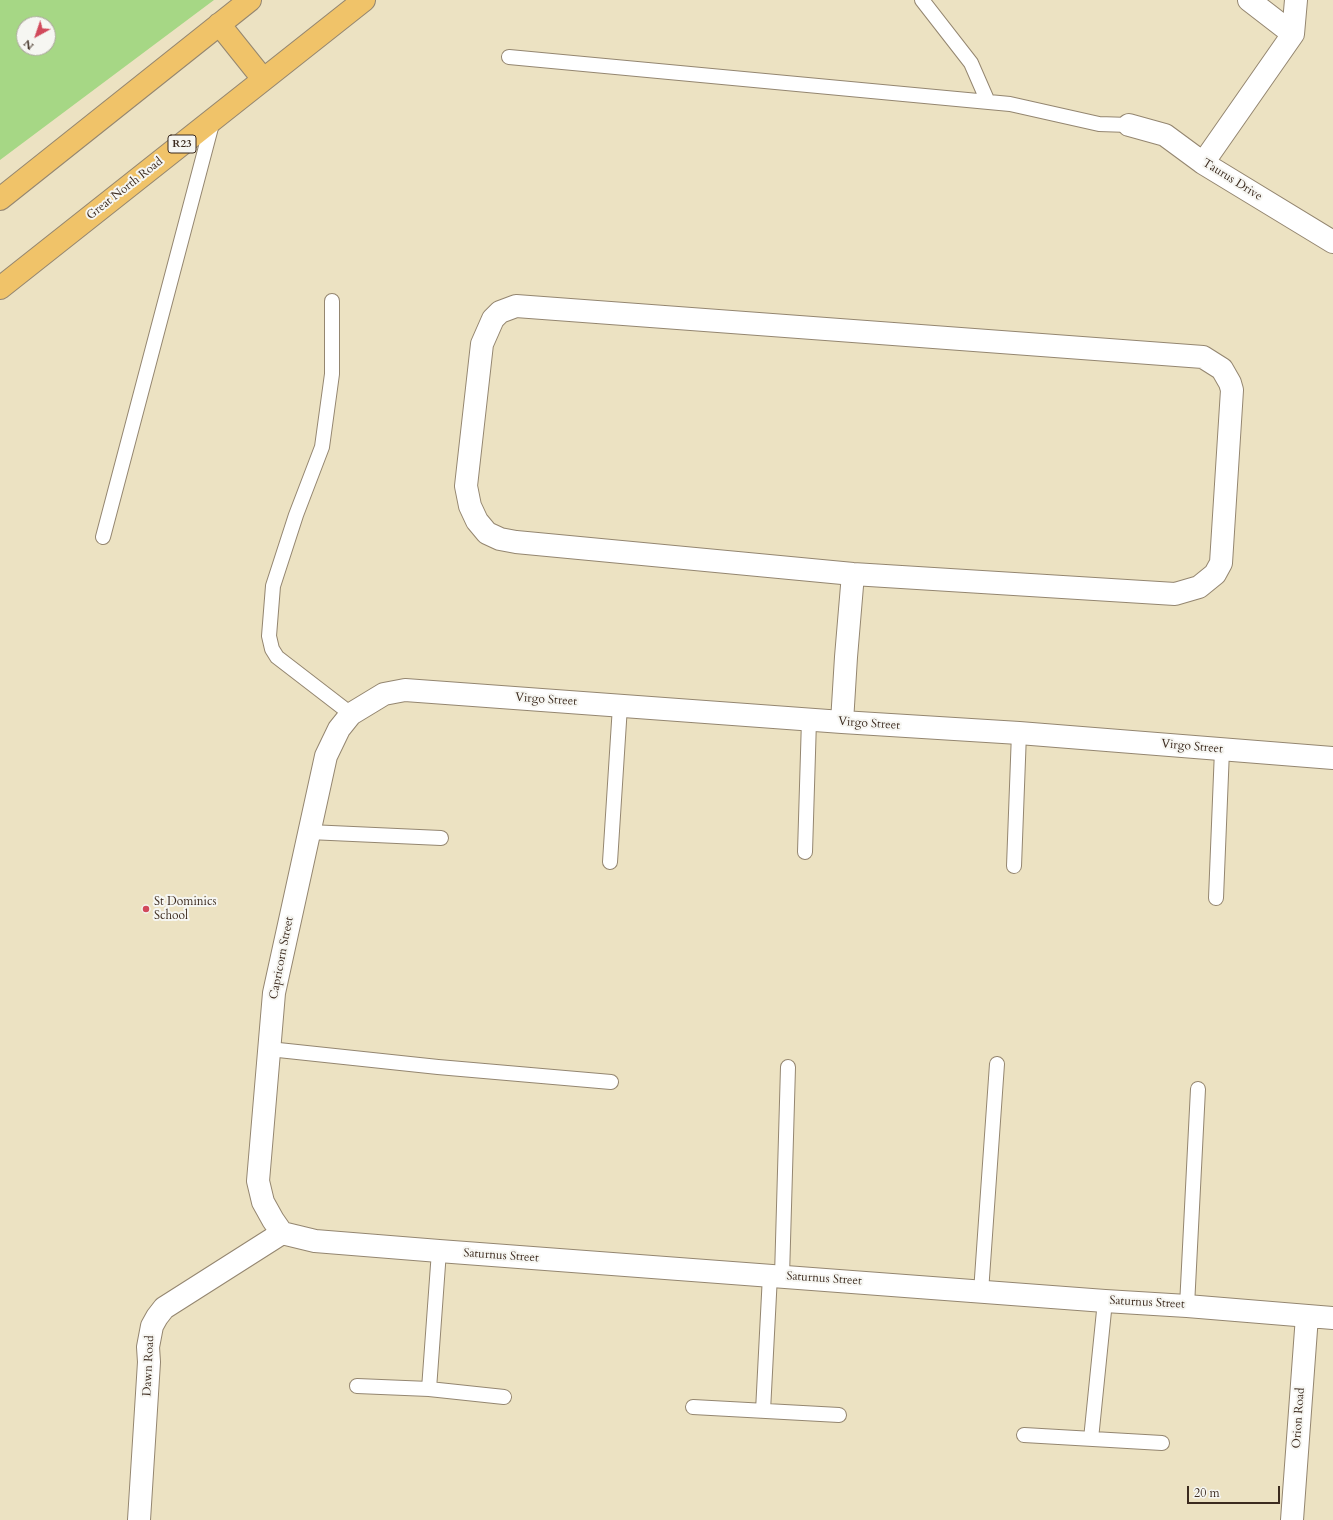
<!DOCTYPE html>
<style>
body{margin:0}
#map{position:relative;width:1333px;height:1520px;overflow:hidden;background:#ece2c2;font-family:Cardo,serif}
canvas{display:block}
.north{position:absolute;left:16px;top:16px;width:40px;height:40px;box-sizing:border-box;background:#f6f6f2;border:1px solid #aba49d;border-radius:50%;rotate:220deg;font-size:11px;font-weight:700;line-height:16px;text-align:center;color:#3b2a1e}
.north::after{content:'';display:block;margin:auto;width:14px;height:18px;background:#d1495b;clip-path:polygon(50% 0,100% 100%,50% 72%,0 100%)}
.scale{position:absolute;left:1187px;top:1486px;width:93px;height:18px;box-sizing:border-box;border:2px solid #3b2a1e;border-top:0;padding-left:5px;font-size:12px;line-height:14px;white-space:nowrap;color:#3b2a1e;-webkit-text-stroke:3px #f6f6f2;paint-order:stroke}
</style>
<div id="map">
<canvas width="1333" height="1520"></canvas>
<div class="north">N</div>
<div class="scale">20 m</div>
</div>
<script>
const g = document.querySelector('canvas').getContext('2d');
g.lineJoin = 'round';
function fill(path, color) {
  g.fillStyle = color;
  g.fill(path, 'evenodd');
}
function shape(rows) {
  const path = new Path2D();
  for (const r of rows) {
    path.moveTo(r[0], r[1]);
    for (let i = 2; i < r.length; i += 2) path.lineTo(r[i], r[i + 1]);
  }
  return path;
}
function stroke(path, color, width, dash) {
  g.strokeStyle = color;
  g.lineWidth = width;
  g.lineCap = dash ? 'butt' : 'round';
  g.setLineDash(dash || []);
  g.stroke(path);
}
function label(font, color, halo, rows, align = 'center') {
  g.font = font + ' Cardo,serif';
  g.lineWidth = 4;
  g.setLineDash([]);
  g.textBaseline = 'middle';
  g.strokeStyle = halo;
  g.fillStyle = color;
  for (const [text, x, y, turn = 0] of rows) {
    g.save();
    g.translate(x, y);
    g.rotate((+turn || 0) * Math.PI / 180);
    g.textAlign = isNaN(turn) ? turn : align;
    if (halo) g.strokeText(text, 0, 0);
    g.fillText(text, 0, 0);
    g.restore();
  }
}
fill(shape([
 [0,0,214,0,0,160],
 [24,24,48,24,48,48,24,48]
]), '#a6d785');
const lane = shape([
 [922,0,971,63,988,102],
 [509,57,1010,104,1099,124,1129,125],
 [332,301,332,374,322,447,296,515,273,586,269,636,272,649,277,657,351,714],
 [103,537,213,120],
 [309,832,441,838],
 [805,852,809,720],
 [610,862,620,706],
 [1014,866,1019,733],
 [1216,898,1222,750],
 [269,1049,438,1067,611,1082],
 [782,1276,788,1067],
 [981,1292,997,1064],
 [1187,1306,1198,1089],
 [357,1386,429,1389,504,1397],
 [429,1389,439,1251],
 [693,1407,839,1415],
 [763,1411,770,1275],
 [1024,1435,1162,1443],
 [1091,1439,1105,1301]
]);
const street = shape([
 [1249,0,1293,34],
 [1129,125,1165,135,1203,163,1333,242],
 [1203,163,1293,34,1296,0],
 [516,306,1203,357,1222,369,1230,383,1232,390,1221,563,1215,574,1199,587,1175,594,853,574,516,542,500,539,487,533,477,521,470,506,466,486,482,344,493,319,500,312,516,306],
 [842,722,846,657,853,574],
 [1333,758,1019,733,842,722,405,690,384,694,351,714,339,729,326,756,274,993,258,1181,263,1202,273,1220,282,1233,315,1241,439,1251,1105,1301,1187,1306,1333,1318],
 [139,1520,149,1362,148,1347,152,1326,157,1317,164,1308,282,1233],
 [1292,1520,1307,1316]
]);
const primary = shape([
 [219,24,263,79],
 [0,199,250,0],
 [0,288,364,0]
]);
stroke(lane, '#948670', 16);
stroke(street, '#948670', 24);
stroke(primary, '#948670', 24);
stroke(lane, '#fff', 14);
stroke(street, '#fff', 22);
stroke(primary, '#f0c369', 22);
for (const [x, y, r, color] of [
 [146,909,4,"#d1495b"]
]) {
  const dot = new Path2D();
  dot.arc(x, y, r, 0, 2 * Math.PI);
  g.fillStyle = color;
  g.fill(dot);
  stroke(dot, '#f6f6f2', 1.5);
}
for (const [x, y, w] of [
 [182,144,28]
]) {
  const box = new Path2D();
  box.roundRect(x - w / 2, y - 9, w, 18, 3);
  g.fillStyle = '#f6f6f2';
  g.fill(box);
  stroke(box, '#3b2a1e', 1);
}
label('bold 11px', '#3b2a1e', null, [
 ["R23",182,144]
]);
label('12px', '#3b2a1e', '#f6f6f2', [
 ["Taurus Drive",1232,180,32],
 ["Great North Road",125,189,-38],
 ["Virgo Street",546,700,4],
 ["Virgo Street",869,724,4],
 ["Virgo Street",1192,747,5],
 ["Capricorn Street",282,958,-79],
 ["Saturnus Street",501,1256,4],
 ["Saturnus Street",824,1279,4],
 ["Saturnus Street",1147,1303,3],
 ["Dawn Road",149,1366,-87],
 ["Orion Road",1299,1418,-86]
]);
label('12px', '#3b2a1e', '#f6f6f2', [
 ["St Dominics",154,902],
 ["School",154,916]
], 'left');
</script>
